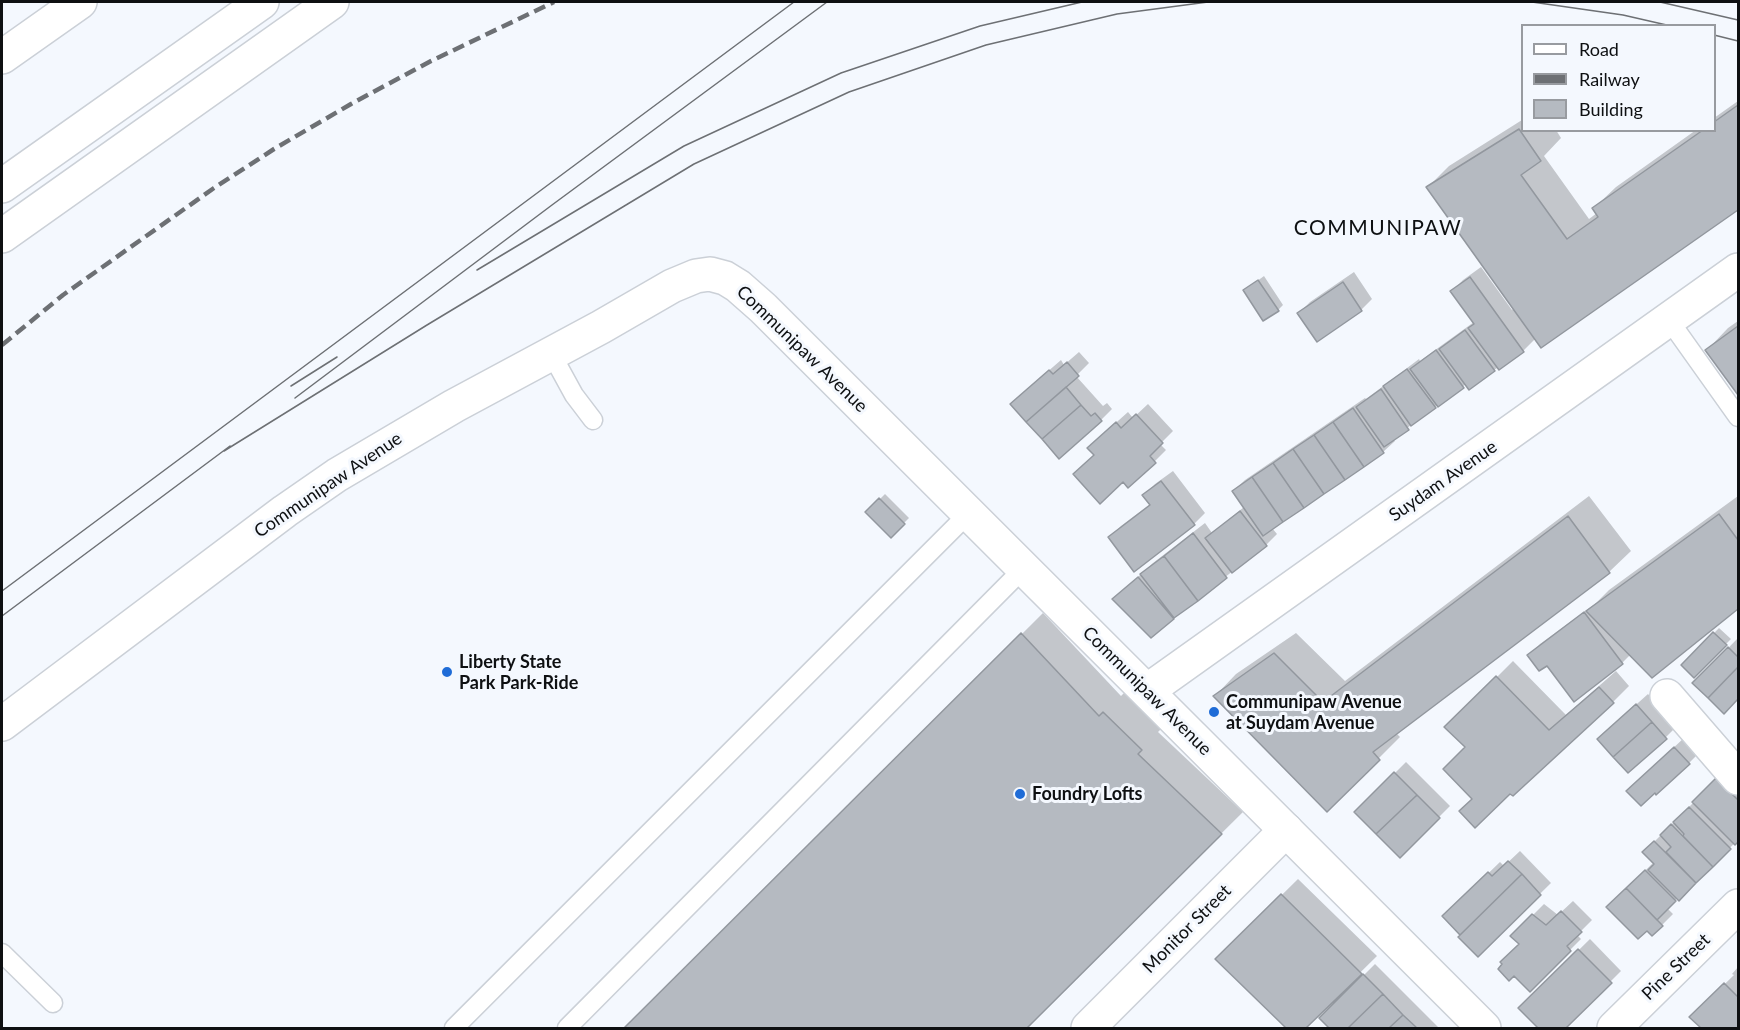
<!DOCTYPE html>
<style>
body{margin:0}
#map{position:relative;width:1740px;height:1030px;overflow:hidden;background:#f4f8fe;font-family:Lato,sans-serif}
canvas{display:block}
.frame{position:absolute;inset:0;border:3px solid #0e1012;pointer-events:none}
.legend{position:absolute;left:1521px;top:24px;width:195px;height:108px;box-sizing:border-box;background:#f4f8fe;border:2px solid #989ba0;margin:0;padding:8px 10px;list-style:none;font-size:18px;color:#0e1012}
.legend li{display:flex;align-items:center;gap:12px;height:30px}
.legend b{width:30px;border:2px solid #989ba0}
</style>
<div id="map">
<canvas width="1740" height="1030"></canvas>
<div class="frame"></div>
<ul class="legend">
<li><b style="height:8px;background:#fff"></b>Road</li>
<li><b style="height:8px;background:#6d7074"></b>Railway</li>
<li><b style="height:16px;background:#b5bac1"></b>Building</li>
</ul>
</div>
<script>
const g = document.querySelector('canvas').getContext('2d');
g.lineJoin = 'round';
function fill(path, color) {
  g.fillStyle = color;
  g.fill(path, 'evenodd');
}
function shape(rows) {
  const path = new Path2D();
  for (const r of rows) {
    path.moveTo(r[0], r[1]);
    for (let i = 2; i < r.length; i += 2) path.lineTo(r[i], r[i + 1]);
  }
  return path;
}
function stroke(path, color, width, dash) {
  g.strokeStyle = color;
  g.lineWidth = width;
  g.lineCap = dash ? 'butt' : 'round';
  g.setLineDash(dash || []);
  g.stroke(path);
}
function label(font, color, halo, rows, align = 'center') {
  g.font = font + ' Lato,sans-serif';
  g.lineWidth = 6;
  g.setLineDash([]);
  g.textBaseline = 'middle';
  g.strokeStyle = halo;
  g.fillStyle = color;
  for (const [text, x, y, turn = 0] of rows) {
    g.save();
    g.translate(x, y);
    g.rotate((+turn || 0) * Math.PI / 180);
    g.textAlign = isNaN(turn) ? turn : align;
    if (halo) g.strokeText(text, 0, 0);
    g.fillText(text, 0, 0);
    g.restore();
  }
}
fill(shape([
 [1738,101,1738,208,1542,346,1536,338,1523,351,1494,370,1466,384,1438,404,1393,439,1395,441,1383,452,1272,528,1277,534,1266,545,1173,618,1114,599,1153,563,1205,523,1212,533,1244,507,1233,491,1245,480,1365,398,1366,399,1419,359,1420,361,1474,322,1452,291,1463,280,1481,267,1512,310,1514,308,1428,187,1449,166,1522,120,1522,130,1556,130,1561,138,1544,156,1589,219,1597,213,1594,208,1616,187,1696,130,1714,130,1714,118],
 [1354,272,1372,299,1361,310,1299,313,1310,302],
 [1264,276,1283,305,1278,310,1245,290],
 [1738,321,1738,393,1707,350,1728,328],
 [1079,352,1089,363,1076,376,1103,406,1107,403,1112,409,1101,420,1023,393,1061,360,1064,365],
 [1148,404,1173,431,1160,444,1166,450,1155,461,1095,455,1100,437,1128,412,1133,418],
 [1173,471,1205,513,1194,524,1110,537,1121,526,1150,504,1144,495,1155,484],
 [885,494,909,518,891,536,867,512],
 [1589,496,1631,551,1609,572,1396,733,1400,737,1327,810,1215,696,1236,674,1296,633,1345,681],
 [1738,496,1738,608,1653,676,1631,654,1622,663,1574,700,1547,664,1529,655,1540,644,1596,603,1609,590],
 [1043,613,1121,696,1125,692,1162,728,1158,732,1243,812,1025,1028,627,1028],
 [1719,628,1731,639,1694,676,1683,665],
 [1738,638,1738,697,1724,712,1694,683],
 [1513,661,1566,715,1616,671,1629,686,1613,702,1510,792,1474,798,1467,747,1447,727],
 [1648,694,1676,727,1665,738,1610,728],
 [1685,737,1700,752,1689,763,1639,780],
 [1406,762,1450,806,1400,856,1356,812],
 [1728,768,1738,778,1738,840,1667,908,1673,914,1662,925,1608,907,1654,862,1644,852],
 [1520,851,1551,883,1478,955,1463,935,1444,916,1500,862,1504,866],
 [1298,879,1377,956,1304,1028,1288,1028,1217,959],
 [1573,901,1592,920,1577,935,1581,939,1530,990,1521,944,1512,936,1544,904,1558,915],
 [1590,939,1621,971,1564,1028,1540,1028,1520,1008],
 [1375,964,1439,1028,1331,1028,1321,1018],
 [1738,967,1738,1028,1703,1028,1691,1017,1734,975,1732,974]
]), '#0003');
const building = shape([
 [1738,105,1738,210,1541,348,1426,187,1519,129,1541,161,1521,175,1567,239,1598,217,1592,208,1703,130,1714,130,1714,122,1738,105],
 [1470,277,1524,352,1499,370,1468,328,1474,324,1450,291,1470,277],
 [1258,280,1279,311,1263,321,1243,290,1258,280],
 [1343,282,1362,311,1317,342,1297,313,1343,282],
 [1738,326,1738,395,1705,350,1738,326],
 [1465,330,1495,371,1469,390,1439,349,1465,330],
 [1436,350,1464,388,1438,407,1410,369,1436,350],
 [1067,362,1079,376,1026,422,1010,404,1049,370,1053,374,1067,362],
 [1407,369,1436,408,1411,426,1383,386,1407,369],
 [1066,387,1081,405,1042,439,1026,422,1066,387],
 [1381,389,1409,430,1384,447,1356,407,1381,389],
 [1081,405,1091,416,1095,413,1102,421,1059,459,1042,439,1081,405],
 [1353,408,1384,453,1364,467,1333,422,1353,408],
 [1136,414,1163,443,1150,456,1156,463,1128,488,1123,482,1100,504,1073,474,1094,455,1087,448,1116,422,1121,428,1136,414],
 [1333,422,1364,467,1345,480,1314,435,1333,422],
 [1314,435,1345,480,1324,494,1293,449,1314,435],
 [1293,449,1324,494,1304,508,1273,463,1293,449],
 [1273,463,1304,508,1283,522,1252,477,1273,463],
 [1252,477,1283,522,1263,536,1232,491,1252,477],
 [1161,481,1195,525,1134,572,1108,537,1150,505,1142,495,1161,481],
 [879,498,905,524,891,538,865,512,879,498],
 [1240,511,1267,546,1232,573,1205,538,1240,511],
 [1719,514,1738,540,1738,609,1652,678,1586,611,1719,514],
 [1568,516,1610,573,1373,752,1380,760,1327,812,1213,696,1274,653,1323,702,1568,516],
 [1193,533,1227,578,1198,601,1164,556,1193,533],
 [1164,556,1198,601,1174,618,1140,574,1164,556],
 [1138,577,1174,619,1151,638,1112,599,1138,577],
 [1584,612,1623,664,1574,702,1547,666,1539,671,1527,655,1584,612],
 [1713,632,1727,645,1694,678,1681,665,1713,632],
 [1021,633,1099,716,1103,712,1142,750,1138,754,1222,834,1027,1028,624,1028,1021,633],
 [1728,647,1738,657,1738,667,1708,698,1692,683,1728,647],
 [1738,667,1738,699,1724,714,1708,698,1738,667],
 [1496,676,1549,730,1599,687,1614,703,1513,796,1510,794,1475,828,1459,811,1472,799,1443,769,1465,747,1444,727,1496,676],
 [1636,704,1652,722,1613,757,1597,739,1636,704],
 [1652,722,1667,739,1628,773,1613,757,1652,722],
 [1674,747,1690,764,1656,795,1655,793,1641,806,1626,791,1674,747],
 [1394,772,1417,795,1376,834,1354,812,1394,772],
 [1716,778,1738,800,1738,842,1735,845,1692,802,1716,778],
 [1417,795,1440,818,1400,858,1376,834,1417,795],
 [1689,807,1731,849,1713,867,1683,836,1684,834,1673,822,1689,807],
 [1671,824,1713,867,1696,883,1666,852,1671,847,1660,835,1671,824],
 [1654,841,1696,883,1679,901,1648,870,1654,864,1642,852,1654,841],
 [1508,861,1522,874,1460,935,1442,916,1488,872,1492,876,1508,861],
 [1645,870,1676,901,1657,920,1626,888,1645,870],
 [1522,874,1541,895,1478,957,1458,937,1522,874],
 [1626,888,1663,926,1652,936,1647,931,1638,939,1606,907,1626,888],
 [1281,894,1362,974,1306,1028,1286,1028,1215,959,1281,894],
 [1561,911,1582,932,1567,946,1571,951,1530,992,1514,976,1509,981,1498,969,1502,964,1500,962,1519,944,1510,936,1532,914,1546,925,1561,911],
 [1578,949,1612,983,1566,1028,1538,1028,1518,1008,1578,949],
 [1363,974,1383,994,1348,1028,1329,1028,1319,1018,1363,974],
 [1724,983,1738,997,1738,1028,1701,1028,1689,1017,1724,983],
 [1383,994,1403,1015,1389,1028,1348,1028,1383,994],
 [1403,1015,1417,1028,1389,1028,1403,1015]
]);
fill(building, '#b5bac1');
stroke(building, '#92979e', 1.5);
const service = shape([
 [1669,320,1738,417],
 [551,353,574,395,593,420],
 [2,953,53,1003],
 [454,1028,969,513],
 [567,1028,1024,568]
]);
const minor = shape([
 [1147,691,1738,270],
 [1667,696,1738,778],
 [1088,1028,1286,830],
 [1614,1028,1738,906]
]);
const tertiary = shape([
 [2,57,80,2],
 [2,724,285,511,337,475,454,406,601,327,672,286,696,276,710,274,725,278,738,286,763,308,1484,1028]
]);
const motorway = shape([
 [2,186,262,2],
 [2,236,332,2]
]);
stroke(service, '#cbd0d7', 21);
stroke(minor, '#cbd0d7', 36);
stroke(tertiary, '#cbd0d7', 36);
stroke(motorway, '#cbd0d7', 36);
stroke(service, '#fff', 18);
stroke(minor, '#fff', 33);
stroke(tertiary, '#fff', 33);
stroke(motorway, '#fff', 33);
stroke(shape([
 [1532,2,1623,15,1671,26],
 [1660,2,1738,20],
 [1714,35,1738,41],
 [477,270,684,146,841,73,980,26,1082,2],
 [291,386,337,357],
 [295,398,552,205,827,2],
 [224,451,427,325,694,164,849,92,986,45,1117,14,1208,2],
 [2,591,794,2],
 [2,616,230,446]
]), '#6d7074', 1.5);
stroke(shape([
 [2,345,63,295,214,188,274,149,351,104,431,61,554,2]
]), '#6d7074', 4.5, [12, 6]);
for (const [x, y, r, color] of [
 [447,672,6,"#1f6cd7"],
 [1214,712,6,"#1f6cd7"],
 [1020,794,6,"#1f6cd7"]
]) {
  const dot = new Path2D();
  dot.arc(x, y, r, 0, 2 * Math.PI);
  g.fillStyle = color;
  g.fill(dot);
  stroke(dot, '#f4f8fe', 2);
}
label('18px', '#0e1012', '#f4f8fe', [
 ["Communipaw Avenue",802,349,44],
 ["Suydam Avenue",1443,481,-35],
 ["Communipaw Avenue",328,485,-34],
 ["Communipaw Avenue",1147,691,45],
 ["Monitor Street",1187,929,-45],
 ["Pine Street",1676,967,-44]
]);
label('bold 18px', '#0e1012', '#f4f8fe', [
 ["Liberty State",459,662],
 ["Park Park-Ride",459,683],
 ["Communipaw Avenue",1226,702],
 ["at Suydam Avenue",1226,723],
 ["Foundry Lofts",1032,794]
], 'left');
g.letterSpacing = '1.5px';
label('21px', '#0e1012', '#f4f8fe', [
 ["COMMUNIPAW",1378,228]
]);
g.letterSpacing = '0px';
</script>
